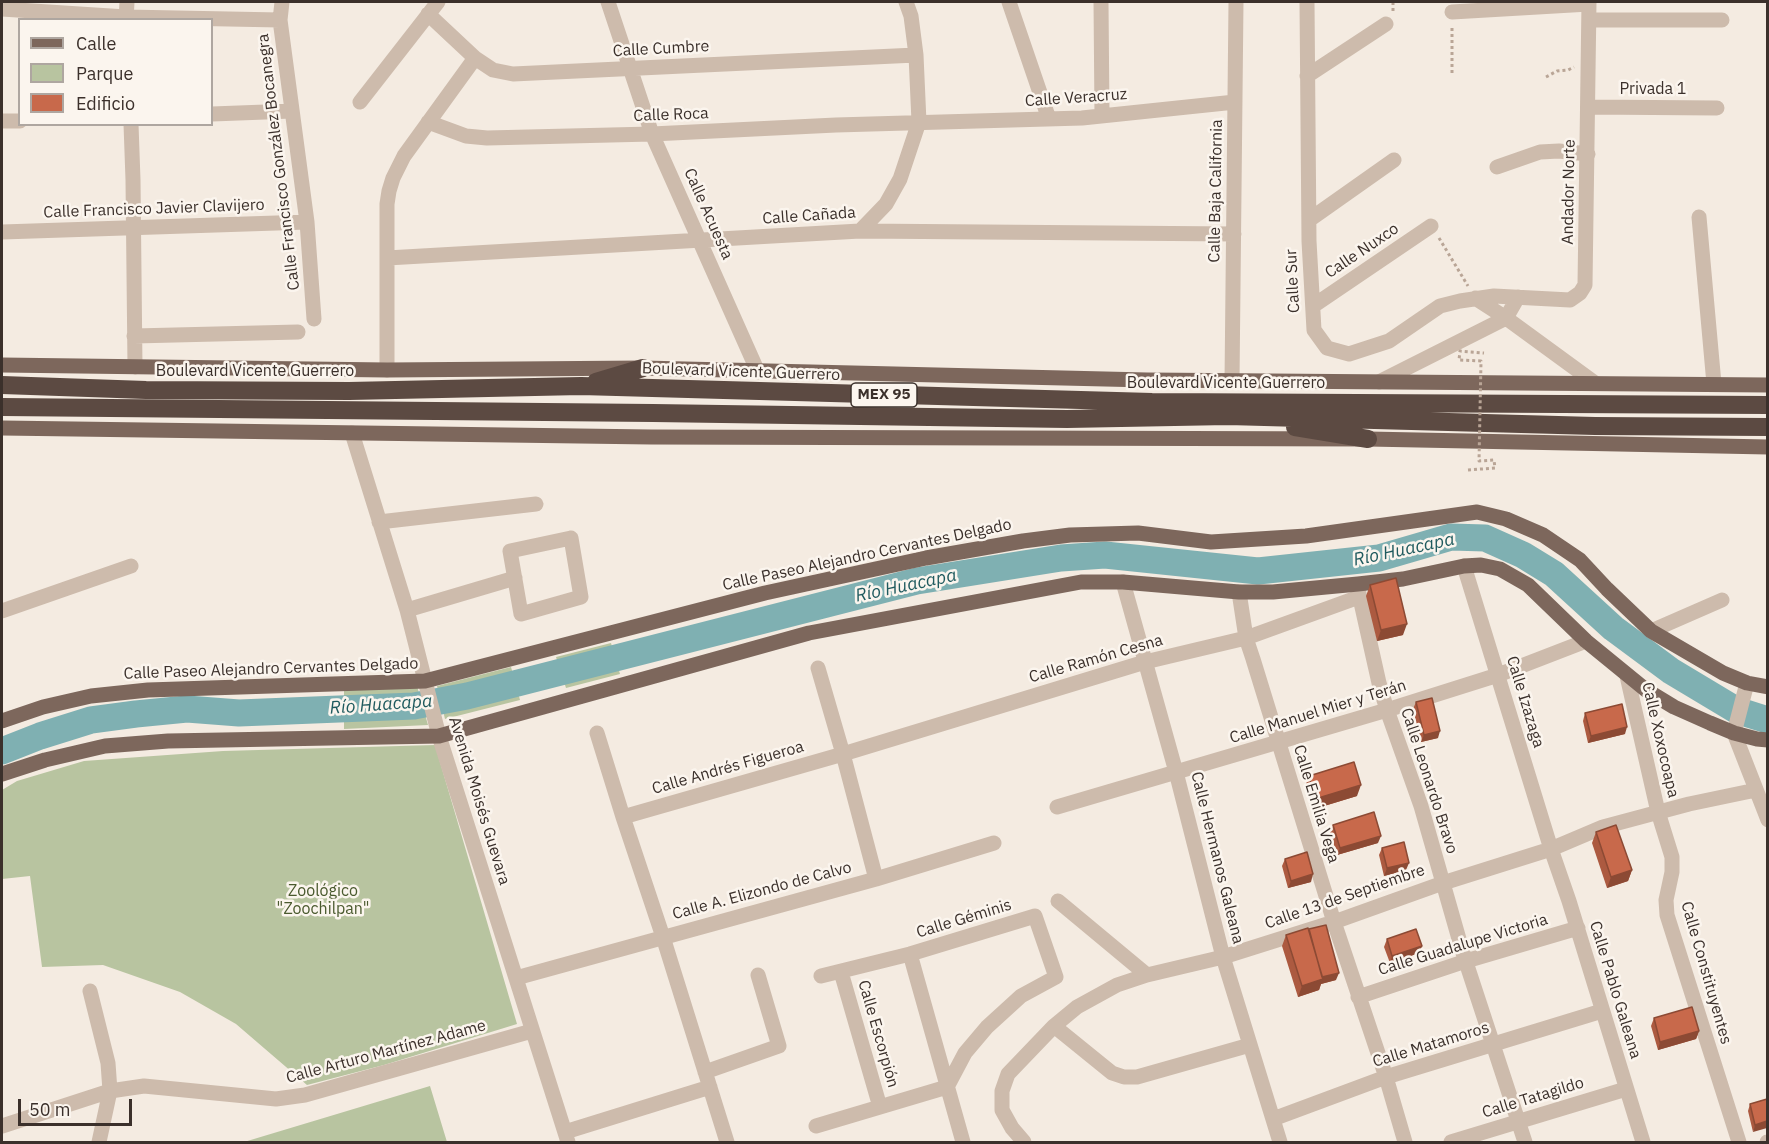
<!DOCTYPE html>
<meta charset="utf-8">
<style>
body{margin:0}
#map{position:relative;width:1769px;height:1144px;overflow:hidden;background:#f4ebe1;font-family:"IBM Plex Sans",sans-serif}
canvas{display:block}
.frame{position:absolute;inset:0;border:3px solid #3b302b;pointer-events:none}
.legend{position:absolute;left:18px;top:18px;width:195px;height:108px;box-sizing:border-box;background:#fbf5ee;border:2px solid #aea6a0;margin:0;padding:8px 10px;list-style:none;font-size:18px;color:#3b302b}
.legend li{display:flex;align-items:center;gap:12px;height:30px}
.legend b{width:30px;border:2px solid #aea6a0}
.scale{position:absolute;left:18px;top:1099px;width:114px;height:27px;box-sizing:border-box;border:3px solid #3b302b;border-top:0;padding-left:8px;font-size:18px;line-height:21px;white-space:nowrap;color:#3b302b;-webkit-text-stroke:4px #fbf5ee;paint-order:stroke}
</style>
<div id="map">
<canvas width="1769" height="1144"></canvas>
<div class="frame"></div>
<ul class="legend">
<li><b style="height:8px;background:#7d675c"></b>Calle</li>
<li><b style="height:16px;background:#b8c4a0"></b>Parque</li>
<li><b style="height:16px;background:#c8694b"></b>Edificio</li>
</ul>
<div class="scale">50 m</div>
</div>
<script>
const g = document.querySelector('canvas').getContext('2d');
g.lineJoin = 'round';
function fill(path, color) {
  g.fillStyle = color;
  g.fill(path, 'evenodd');
}
function shape(rows) {
  const path = new Path2D();
  for (const r of rows) {
    path.moveTo(r[0], r[1]);
    for (let i = 2; i < r.length; i += 2) path.lineTo(r[i], r[i + 1]);
  }
  return path;
}
function stroke(path, color, width, dash) {
  g.strokeStyle = color;
  g.lineWidth = width;
  g.lineCap = dash ? 'butt' : 'round';
  g.setLineDash(dash || []);
  g.stroke(path);
}
function label(font, color, halo, rows, align = 'center') {
  g.font = font + ' "IBM Plex Sans",sans-serif';
  g.lineWidth = 5;
  g.setLineDash([]);
  g.textBaseline = 'middle';
  g.strokeStyle = halo;
  g.fillStyle = color;
  for (const [text, x, y, turn = 0] of rows) {
    g.save();
    g.translate(x, y);
    g.rotate((+turn || 0) * Math.PI / 180);
    g.textAlign = isNaN(turn) ? turn : align;
    if (halo) g.strokeText(text, 0, 0);
    g.fillText(text, 0, 0);
    g.restore();
  }
}
fill(shape([
 [611,643,620,674,566,688,556,657],
 [511,667,520,700,445,719,437,686],
 [417,686,428,725,344,729,344,690],
 [435,745,517,1024,384,1065,307,1085,236,1024,180,992,103,965,42,967,30,876,2,879,2,790,17,781,84,761,223,751],
 [430,1086,447,1142,244,1142]
]), '#b8c4a0');
stroke(shape([
 [2,751,40,736,91,720,136,714,187,709,239,713,414,706,467,696,917,581,1061,558,1105,555,1258,571,1379,558,1451,537,1485,538,1523,555,1554,574,1613,628,1671,671,1736,710,1768,720]
]), '#7fb0b2', 27);
stroke(shape([
 [1393,2,1393,11],
 [1452,73,1452,27],
 [1546,77,1557,71,1568,70,1574,67],
 [1439,238,1468,286]
]), '#b9a596', 3, [3, 3]);
stroke(shape([
 [282,2,280,20,307,222,314,319],
 [608,2,652,134,758,372],
 [1009,2,1049,119],
 [1101,2,1102,116],
 [1307,2,1309,241,1314,330,1327,348,1349,354,1389,341,1440,306,1460,301,1494,296,1570,300,1580,293,1585,285,1589,2],
 [2,9,126,17,280,20],
 [1452,12,1589,4],
 [428,14,475,58,493,70,513,74,916,55],
 [126,20,127,2],
 [1589,20,1722,20],
 [1307,76,1386,24],
 [360,102,438,2],
 [1588,107,1717,108],
 [212,114,292,111],
 [2,121,20,121],
 [428,122,466,136,487,138,652,134,836,125,1082,118,1235,102],
 [131,124,133,180,135,367],
 [1497,167,1540,152,1559,151,1588,154],
 [1699,217,1714,384],
 [1309,220,1394,160],
 [860,231,886,204,900,179,919,122,916,55,911,16,906,2],
 [2,232,307,222],
 [387,258,860,231,1234,234],
 [1475,298,1506,318,1595,383],
 [1313,306,1431,226],
 [134,336,298,332],
 [387,370,387,204,389,191,393,178,404,156,475,58],
 [1232,381,1236,2],
 [1379,382,1506,318,1518,297],
 [352,433,407,610,439,736,568,1142],
 [379,522,536,504],
 [571,538,581,597,521,614,510,551,571,538],
 [1464,566,1551,849,1569,901,1643,1142],
 [1123,582,1176,772,1223,957,1280,1142],
 [1358,589,1379,683,1387,710,1421,806,1463,953,1525,1142],
 [1239,592,1246,638,1253,659,1334,922,1386,1077,1405,1142],
 [407,610,515,578],
 [2,611,131,566],
 [1651,631,1722,600],
 [818,668,843,754,876,879],
 [1627,676,1658,812,1672,857,1672,872,1666,900,1667,915,1739,1142],
 [1747,683,1734,733,1768,820],
 [597,733,623,817,663,937,727,1142],
 [1057,807,1387,710,1498,675,1586,641],
 [623,817,843,754,1145,662,1246,638,1359,597],
 [1058,901,1147,975],
 [910,954,963,1142],
 [841,972,880,1107],
 [821,976,910,954,1035,916,1056,977,1021,996,987,1027,965,1053,947,1087],
 [516,978,876,879,994,843],
 [90,991,108,1063,110,1091,99,1142],
 [1358,997,1466,961,1578,928],
 [1054,1026,1112,1073,1124,1077,1137,1077,1250,1045],
 [705,1072,779,1046,758,975],
 [1273,1119,1386,1077,1602,1011],
 [2,1126,110,1091,144,1086,276,1099,305,1095,532,1031],
 [816,1126,947,1087],
 [565,1132,710,1087],
 [1024,1142,1012,1128,1002,1110,1002,1091,1008,1074,1054,1026,1077,1007,1117,985,1147,975,1223,957,1334,922,1443,883,1551,849,1603,827,1689,804,1756,790],
 [1451,1142,1626,1089],
 [1767,1142,1768,1142]
]), '#cdbbac', 15);
stroke(shape([
 [2,365,387,370,643,368,1147,380,1768,385],
 [2,428,651,437,1368,439,1768,447],
 [2,721,43,707,91,696,148,690,425,681,765,593,926,558,1023,541,1070,535,1138,533,1211,542,1306,536,1477,512,1506,519,1543,535,1580,560,1607,589,1651,631,1723,673,1747,683,1768,687],
 [2,774,45,760,105,746,168,741,439,736,809,633,1081,582,1123,582,1239,592,1273,592,1358,584,1403,579,1464,566,1481,565,1500,569,1528,585,1586,641,1646,690,1674,707,1710,723,1734,733,1757,739,1768,740]
]), '#7d675c', 15);
stroke(shape([
 [596,382,643,368],
 [2,385,146,390,349,391,581,386,1152,402,1768,405],
 [2,407,653,413,1067,419,1228,416,1595,426,1768,427],
 [1295,427,1368,439]
]), '#5c4a42', 18);
stroke(shape([
 [1468,470,1495,468,1494,460,1479,461,1481,361,1459,360,1460,351,1484,353]
]), '#b9a596', 3, [3, 3]);
fill(shape([
 [1370,585,1403,635,1377,641,1366,596],
 [1416,702,1438,738,1421,742,1413,709],
 [1585,713,1625,734,1588,743,1583,721],
 [1309,776,1357,796,1311,810,1305,787],
 [1333,825,1378,843,1337,855,1330,832],
 [1596,832,1632,870,1628,881,1607,888,1592,843],
 [1382,848,1406,870,1384,876,1379,855],
 [1285,859,1311,882,1288,888,1282,866],
 [1309,929,1336,980,1321,984,1319,990,1298,997,1282,946,1286,935,1308,931],
 [1387,939,1422,946,1419,953,1390,963,1384,947],
 [1654,1018,1699,1031,1696,1039,1658,1050,1651,1026],
 [1767,1099,1753,1132,1748,1111,1750,1104]
]), '#ac5a40');
fill(shape([
 [1407,624,1403,635,1377,641,1381,630],
 [1627,727,1625,734,1588,743,1591,736],
 [1440,731,1438,738,1421,742,1424,735],
 [1361,785,1357,796,1311,810,1315,799],
 [1381,836,1378,843,1337,855,1340,848],
 [1409,863,1406,870,1384,876,1387,868],
 [1632,870,1628,881,1607,888,1611,877],
 [1313,874,1311,882,1288,888,1291,881],
 [1422,946,1419,953,1390,963,1392,956],
 [1339,973,1336,980,1321,984,1319,990,1298,997,1302,986,1322,977],
 [1699,1031,1696,1039,1658,1050,1660,1042],
 [1767,1121,1767,1128,1753,1132,1755,1125]
]), '#8c4a34');
const building = shape([
 [1396,578,1407,624,1381,630,1370,585,1396,578],
 [1432,698,1440,731,1424,735,1416,702,1432,698],
 [1622,704,1627,727,1591,736,1585,713,1622,704],
 [1354,762,1361,785,1315,799,1309,776,1354,762],
 [1374,812,1381,836,1340,848,1333,825,1374,812],
 [1616,825,1632,870,1611,877,1596,832,1616,825],
 [1404,842,1409,863,1387,868,1382,848,1404,842],
 [1307,852,1313,874,1291,881,1285,859,1307,852],
 [1326,925,1339,973,1322,977,1309,929,1326,925],
 [1308,928,1323,979,1302,986,1286,935,1308,928],
 [1416,929,1422,946,1392,956,1387,939,1416,929],
 [1692,1007,1699,1031,1660,1042,1654,1018,1692,1007],
 [1767,1099,1767,1121,1755,1125,1750,1104,1767,1099]
]);
fill(building, '#c8694b');
stroke(building, '#8c4a34', 1.5);
for (const [x, y, w] of [
 [884,395,66]
]) {
  const box = new Path2D();
  box.roundRect(x - w / 2, y - 12, w, 24, 4.5);
  g.fillStyle = '#fbf5ee';
  g.fill(box);
  stroke(box, '#3b302b', 1.5);
}
label('bold 15px', '#3b302b', null, [
 ["MEX 95",884,395]
]);
label('16px', '#3b302b', '#fbf5ee', [
 ["Calle Cumbre",661,49,-3],
 ["Privada 1",1653,89],
 ["Calle Veracruz",1076,98,-4],
 ["Calle Roca",671,115,-2],
 ["Calle Francisco González Bocanegra",279,162,-97],
 ["Calle Baja California",1216,191,-89],
 ["Andador Norte",1569,192,-89],
 ["Calle Francisco Javier Clavijero",154,209,-2],
 ["Calle Acuesta",708,214,66],
 ["Calle Cañada",809,216,-4],
 ["Calle Nuxco",1362,251,-34],
 ["Calle Sur",1293,281,-93],
 ["Boulevard Vicente Guerrero",255,371],
 ["Boulevard Vicente Guerrero",741,372,2],
 ["Boulevard Vicente Guerrero",1226,383],
 ["Calle Paseo Alejandro Cervantes Delgado",867,555,-12],
 ["Calle Ramón Cesna",1096,659,-16],
 ["Calle Paseo Alejandro Cervantes Delgado",271,669,-2],
 ["Calle Izazaga",1525,702,73],
 ["Calle Manuel Mier y Terán",1318,712,-17],
 ["Calle Xoxocoapa",1660,740,77],
 ["Calle Andrés Figueroa",728,768,-16],
 ["Calle Leonardo Bravo",1429,781,72],
 ["Avenida Moisés Guevara",479,801,73],
 ["Calle Emilia Vega",1316,804,73],
 ["Calle Hermanos Galeana",1217,858,76],
 ["Calle A. Elizondo de Calvo",762,891,-15],
 ["Calle 13 de Septiembre",1345,897,-19],
 ["Calle Géminis",964,919,-17],
 ["Calle Guadalupe Victoria",1463,945,-17],
 ["Calle Constituyentes",1706,973,74],
 ["Calle Pablo Galeana",1615,990,73],
 ["Calle Escorpión",878,1034,74],
 ["Calle Matamoros",1431,1045,-17],
 ["Calle Arturo Martínez Adame",386,1052,-15],
 ["Calle Tatagildo",1533,1098,-17]
]);
label('16px', '#4a5a2e', '#fbf5ee', [
 ["Zoológico",323,891],
 ["\"Zoochilpan\"",323,909]
]);
label('italic 18px', '#1f5a5e', '#fbf5ee', [
 ["Río Huacapa",1404,550,-12],
 ["Río Huacapa",906,586,-12],
 ["Río Huacapa",381,705,-4]
]);
</script>
